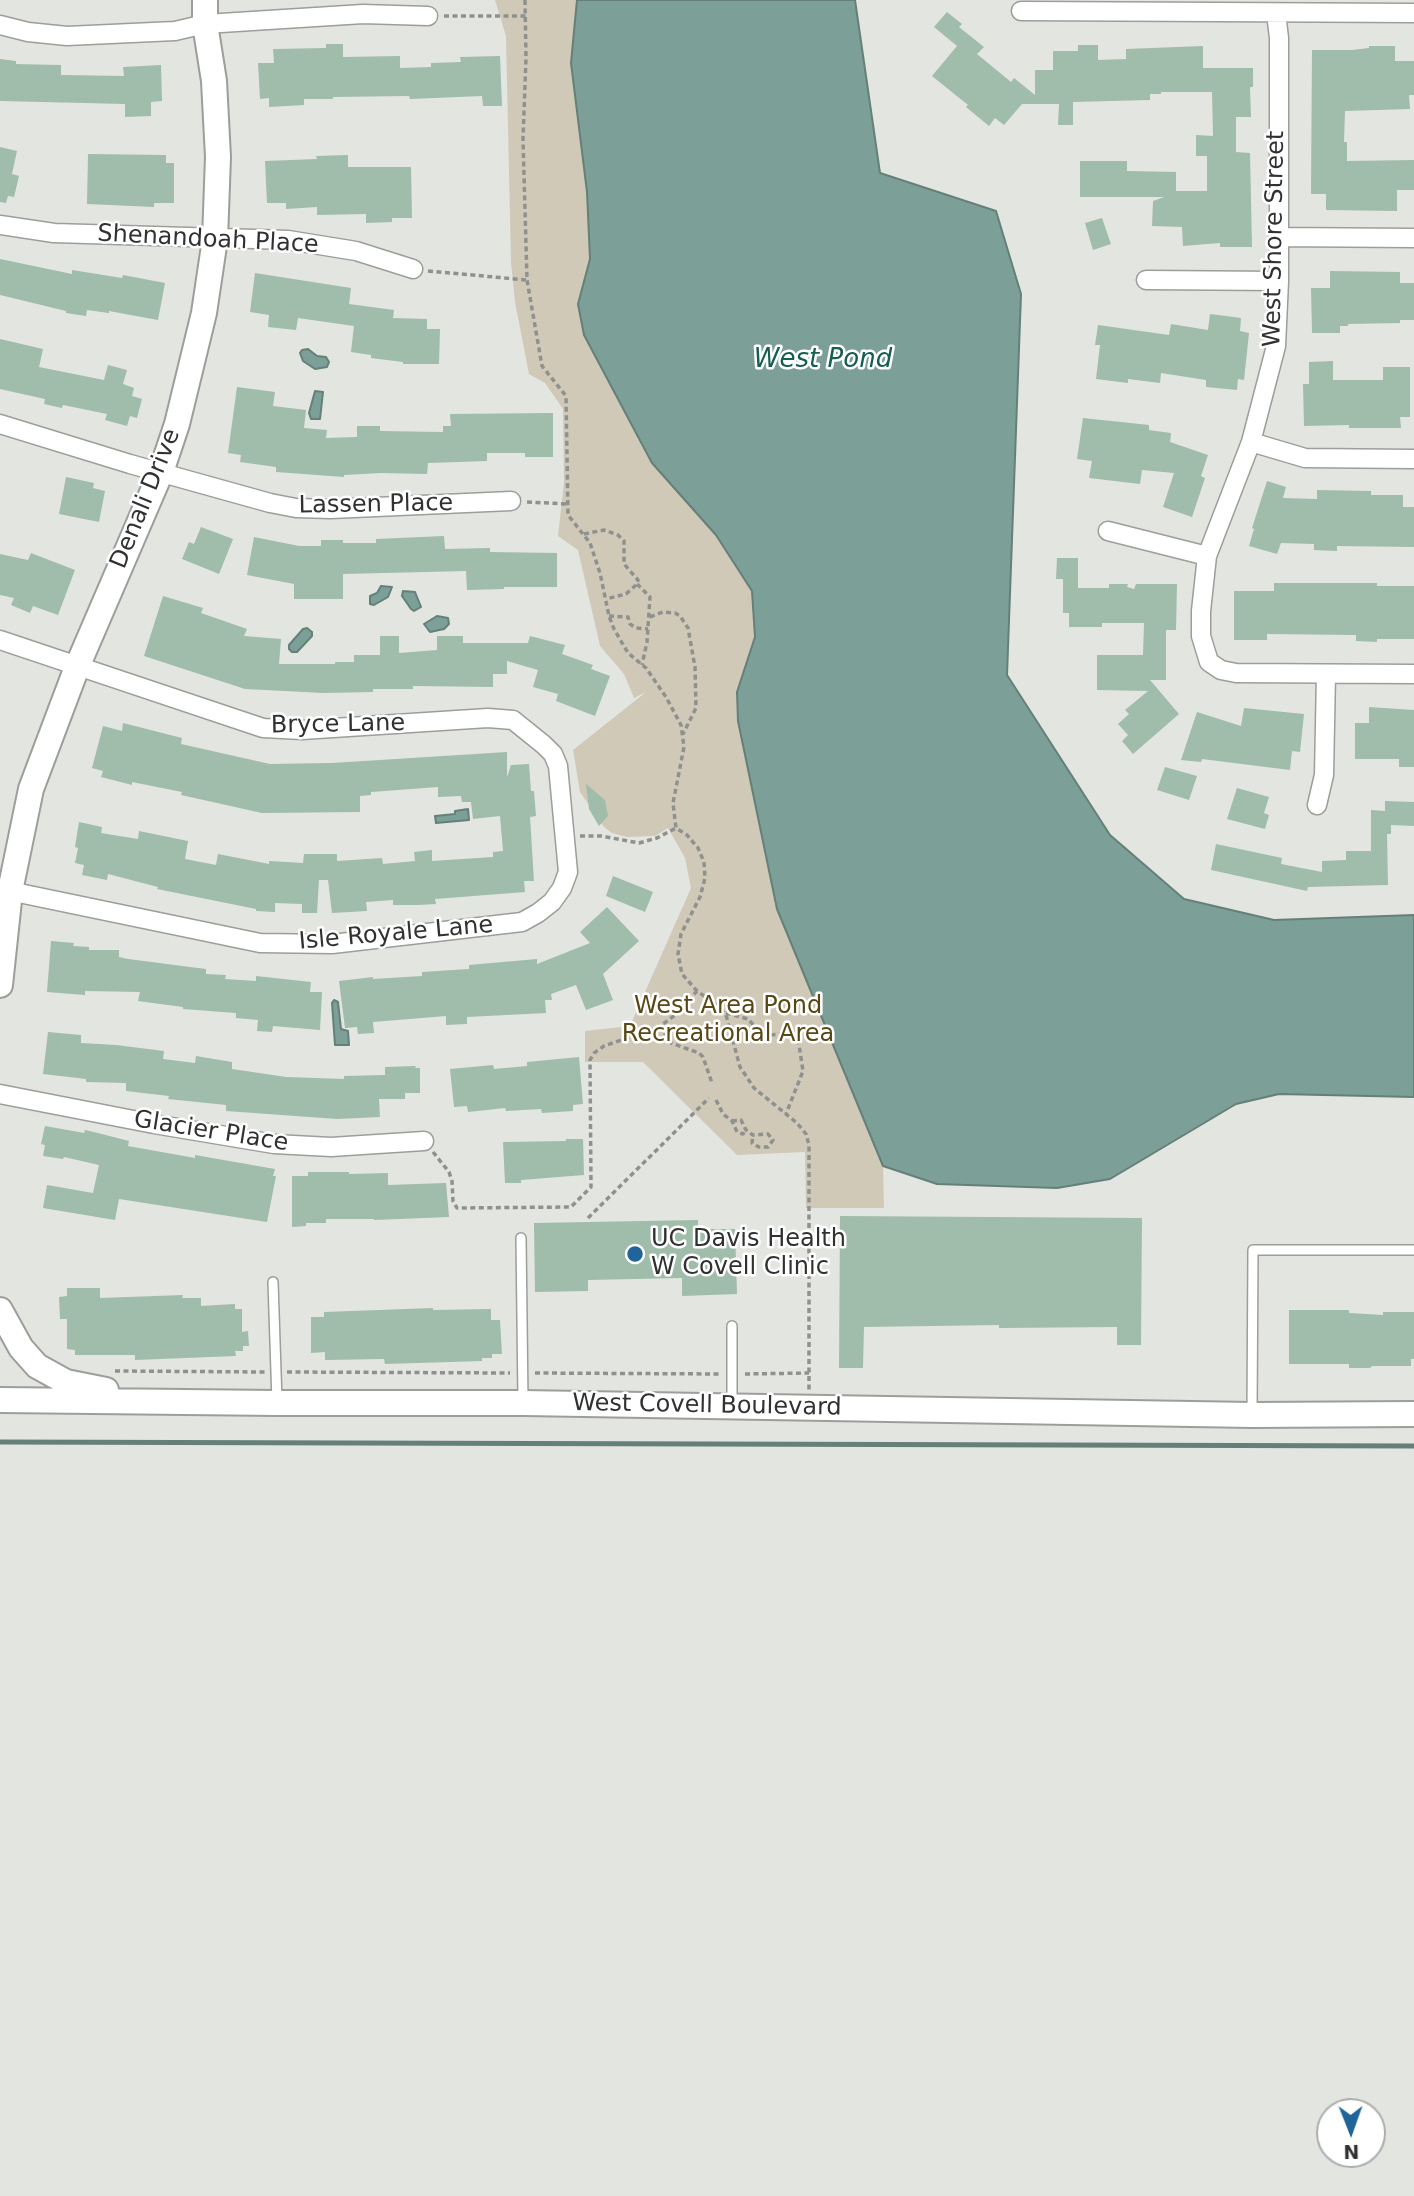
<!DOCTYPE html>
<style>
body{margin:0}
#map{position:relative;width:1414px;height:2196px;overflow:hidden;background:#e3e5e1;font-family:"DejaVu Sans",sans-serif}
canvas{display:block}
.north{position:absolute;left:1316px;top:2098px;width:70px;height:70px;box-sizing:border-box;background:#fff;border:2px solid #acadac;border-radius:50%;rotate:179deg;font-size:19px;font-weight:700;line-height:28px;text-align:center;color:#303130}
.north::after{content:'';display:block;margin:auto;width:24px;height:32px;background:#20659a;clip-path:polygon(50% 0,100% 100%,50% 72%,0 100%)}
</style>
<div id="map">
<canvas width="1414" height="2196"></canvas>
<div class="north">N</div>
</div>
<script>
const g = document.querySelector('canvas').getContext('2d');
g.lineJoin = 'round';
function fill(path, color) {
  g.fillStyle = color;
  g.fill(path, 'evenodd');
}
function shape(rows) {
  const path = new Path2D();
  for (const r of rows) {
    path.moveTo(r[0], r[1]);
    for (let i = 2; i < r.length; i += 2) path.lineTo(r[i], r[i + 1]);
  }
  return path;
}
function stroke(path, color, width, dash) {
  g.strokeStyle = color;
  g.lineWidth = width;
  g.lineCap = dash ? 'butt' : 'round';
  g.setLineDash(dash || []);
  g.stroke(path);
}
function label(font, color, halo, rows, align = 'center') {
  g.font = font + ' "DejaVu Sans",sans-serif';
  g.lineWidth = 5;
  g.setLineDash([]);
  g.textBaseline = 'middle';
  g.strokeStyle = halo;
  g.fillStyle = color;
  for (const [text, x, y, turn = 0] of rows) {
    g.save();
    g.translate(x, y);
    g.rotate((+turn || 0) * Math.PI / 180);
    g.textAlign = isNaN(turn) ? turn : align;
    if (halo) g.strokeText(text, 0, 0);
    g.fillText(text, 0, 0);
    g.restore();
  }
}
fill(shape([
 [495,0,577,0,571,63,587,192,590,259,578,304,652,463,716,535,752,591,755,637,737,692,738,721,777,909,883,1166,884,1208,806,1208,805,1152,737,1155,643,1062,585,1062,585,1031,630,1026,691,888,685,858,668,828,655,836,627,837,612,833,604,827,580,792,573,750,646,692,634,698,624,674,600,646,578,550,558,536,564,483,563,409,545,383,529,374,515,302,511,263,506,36]
]), '#d0c9b8');
const water = shape([
 [577,0,855,0,880,173,996,211,1021,294,1007,675,1110,835,1184,899,1274,920,1414,915,1414,1097,1279,1094,1236,1104,1110,1179,1057,1188,937,1184,883,1166,777,909,738,721,737,692,755,637,752,591,716,535,652,463,584,335,578,304,590,259,587,192,571,63,577,0],
 [308,349,317,356,326,357,329,362,327,367,315,369,303,361,300,353,302,350,308,349],
 [315,391,323,392,320,419,311,419,309,413,315,391],
 [381,586,392,587,388,597,374,605,370,604,370,596,377,593,381,586],
 [403,591,415,592,421,607,414,611,411,609,402,596,403,591],
 [437,616,448,618,449,624,444,629,430,632,424,624,437,616],
 [307,628,312,632,312,636,297,652,292,652,289,649,289,645,303,629,307,628],
 [468,809,469,820,436,823,435,816,455,814,455,811,468,809],
 [334,1000,338,1002,341,1029,348,1031,349,1045,335,1045,332,1003,334,1000]
]);
fill(water, '#7ca098');
stroke(water, '#657f79', 2);
stroke(shape([
 [0,1442,1414,1446]
]), '#657f79', 5);
fill(shape([
 [947,12,962,24,959,27,984,47,977,54,1011,82,1014,78,1035,95,1035,70,1053,70,1053,51,1078,51,1078,45,1098,45,1098,60,1126,59,1126,49,1203,46,1203,68,1253,68,1253,87,1250,87,1251,117,1236,117,1236,152,1250,153,1252,247,1220,247,1220,243,1183,246,1182,227,1152,226,1153,201,1164,197,1080,197,1080,161,1127,161,1127,171,1176,172,1176,191,1207,191,1207,156,1196,156,1196,135,1213,136,1212,92,1161,92,1161,94,1150,94,1150,100,1073,102,1073,125,1058,125,1059,104,1022,104,1004,125,995,118,989,126,966,107,968,105,932,76,957,46,934,27],
 [326,44,343,44,343,57,400,56,400,68,431,67,431,63,461,62,460,57,500,56,502,106,483,106,482,96,410,99,409,96,333,97,333,99,304,99,304,105,269,107,269,98,260,99,258,63,274,63,273,49,326,48],
 [1369,46,1395,46,1395,61,1414,61,1414,95,1409,95,1410,109,1345,111,1344,142,1347,142,1347,161,1414,160,1414,190,1397,190,1397,211,1326,210,1326,194,1311,194,1312,50,1352,50,1369,48],
 [0,59,16,61,16,64,61,65,61,75,124,76,123,67,161,65,162,101,151,102,151,116,125,117,125,104,0,101],
 [0,147,17,151,12,174,19,176,14,197,8,196,6,203,0,202],
 [88,154,166,155,166,163,174,163,174,203,154,203,154,207,87,204],
 [348,155,348,167,411,167,412,218,392,218,392,222,366,223,366,214,317,215,317,207,286,209,286,203,267,203,265,161,317,159,316,156],
 [1102,218,1111,244,1093,250,1085,223],
 [0,259,72,274,72,270,122,278,123,275,165,283,158,320,109,311,109,313,87,310,86,316,66,313,66,311,0,295],
 [1330,271,1400,272,1400,283,1414,283,1414,320,1400,320,1400,323,1348,324,1348,326,1340,326,1340,333,1312,333,1311,288,1330,288],
 [255,273,351,288,349,304,394,310,393,318,427,319,427,329,440,329,439,364,403,364,403,362,371,358,371,355,351,352,354,326,298,318,296,330,268,327,269,315,250,312],
 [1210,314,1241,318,1240,331,1249,333,1244,380,1238,379,1237,390,1206,387,1206,380,1161,373,1160,383,1128,379,1128,383,1096,379,1100,345,1095,345,1098,325,1169,335,1171,324,1208,330],
 [0,339,43,349,39,367,104,380,108,365,127,370,123,384,134,388,132,396,142,399,137,418,130,416,127,426,105,420,107,414,63,405,62,408,44,404,45,399,0,389],
 [1333,361,1333,380,1383,380,1383,367,1410,367,1410,417,1400,417,1401,428,1349,428,1349,425,1304,426,1303,384,1309,384,1309,362],
 [237,387,275,392,273,406,306,410,304,428,327,430,326,438,357,437,357,426,380,426,380,431,443,432,443,426,451,426,450,414,553,413,553,457,525,457,525,453,487,453,487,461,428,463,427,474,381,473,344,475,344,477,276,472,276,467,240,462,241,455,228,453],
 [1083,418,1149,425,1149,430,1171,433,1170,442,1208,455,1201,476,1205,478,1192,517,1163,507,1174,473,1142,470,1140,484,1089,478,1092,461,1077,459],
 [66,477,94,483,93,488,105,491,99,522,59,514],
 [1267,481,1286,487,1283,498,1317,499,1317,490,1371,491,1371,495,1403,495,1403,507,1414,507,1414,547,1337,546,1337,551,1314,550,1314,544,1281,543,1277,554,1249,546,1254,529,1252,528],
 [201,527,233,539,219,574,182,559,189,542,194,544],
 [444,536,445,549,490,548,490,552,557,553,557,587,504,587,504,589,467,590,466,571,343,574,343,599,294,599,294,584,247,575,254,537,299,546,321,546,321,540,343,540,343,543,376,543,376,539],
 [31,553,75,570,58,615,33,606,30,613,11,605,14,598,0,595,0,554,28,560],
 [1057,558,1078,558,1078,588,1109,588,1109,584,1128,584,1127,587,1134,589,1136,584,1177,584,1176,630,1166,630,1166,680,1150,680,1179,714,1133,754,1122,741,1128,735,1118,724,1129,714,1125,710,1148,691,1097,690,1097,655,1143,655,1144,623,1102,623,1102,627,1069,627,1069,613,1063,613,1063,579,1056,579],
 [1274,583,1377,583,1377,586,1414,586,1414,639,1377,639,1377,642,1356,641,1356,635,1267,634,1267,640,1234,640,1234,591,1274,591],
 [163,596,203,608,201,613,247,629,244,636,281,639,279,664,335,664,335,662,354,662,354,655,380,655,380,636,399,636,399,653,437,650,437,636,463,636,463,643,528,643,530,636,565,645,562,654,593,665,591,669,610,676,595,716,556,701,558,694,533,687,538,670,507,661,507,674,493,674,493,687,413,686,413,689,373,689,373,692,324,693,245,689,144,656],
 [1369,707,1414,710,1414,767,1399,767,1399,759,1355,759,1355,723,1369,723],
 [1244,708,1304,714,1300,752,1292,751,1290,770,1202,759,1201,762,1181,760,1197,712,1241,726],
 [123,723,182,738,181,744,270,764,332,763,507,752,507,777,511,765,529,764,531,791,534,791,536,816,530,817,534,881,524,881,525,892,435,899,436,904,418,905,393,905,393,900,366,902,367,911,332,913,328,880,319,880,317,913,302,913,302,904,275,903,275,912,256,911,256,909,157,889,158,887,108,874,107,880,82,875,84,865,75,863,78,848,75,847,79,822,102,827,101,833,138,839,139,831,188,841,185,859,216,865,218,854,269,864,269,861,303,863,304,854,337,854,337,861,382,858,383,864,415,861,414,852,432,850,432,861,493,857,493,852,503,851,500,816,473,819,471,802,462,802,461,796,438,797,438,787,371,792,371,795,360,796,360,812,262,813,181,795,182,792,132,782,132,785,101,777,103,771,92,768,103,726,122,731],
 [1165,767,1197,776,1189,800,1157,790],
 [586,784,605,800,608,816,599,826,589,809],
 [1237,788,1269,797,1264,813,1269,815,1265,829,1227,819],
 [1385,801,1414,802,1414,826,1391,825,1391,834,1387,834,1388,885,1308,887,1307,891,1211,870,1216,844,1282,858,1281,864,1322,872,1322,861,1346,860,1346,851,1371,851,1371,810,1385,811],
 [613,876,653,892,645,912,606,896],
 [607,907,639,941,603,974,613,1000,586,1010,576,985,551,994,552,1000,545,1000,546,1013,467,1017,467,1024,446,1025,446,1016,373,1022,374,1033,358,1034,357,1027,345,1028,339,981,373,977,373,979,422,976,422,972,469,969,469,965,537,959,537,964,590,943,580,932],
 [51,941,74,943,73,946,89,947,89,950,119,950,119,957,128,959,206,969,206,974,226,975,225,979,256,981,256,976,311,982,310,992,322,992,320,1030,273,1026,272,1032,257,1031,258,1020,236,1018,236,1013,183,1009,183,1007,138,1001,140,992,85,991,85,995,47,992],
 [48,1032,81,1035,81,1043,116,1045,164,1051,163,1059,195,1063,196,1056,232,1062,232,1069,286,1077,344,1079,344,1076,385,1075,385,1067,416,1066,415,1068,420,1068,420,1093,405,1093,405,1099,379,1099,380,1117,337,1119,226,1111,226,1105,168,1099,169,1096,126,1091,126,1083,86,1082,86,1079,43,1074],
 [579,1057,583,1104,573,1105,573,1111,542,1113,541,1109,506,1111,505,1108,468,1112,467,1106,454,1107,450,1069,493,1065,494,1069,527,1066,527,1062],
 [45,1126,84,1133,85,1130,98,1133,129,1141,128,1146,195,1158,195,1155,275,1169,273,1176,276,1176,267,1222,119,1199,115,1220,43,1208,47,1185,93,1193,99,1165,64,1157,63,1159,43,1156,45,1145,41,1144],
 [566,1139,583,1139,584,1175,521,1180,521,1183,505,1183,503,1142,566,1141],
 [308,1172,349,1172,349,1174,388,1173,388,1185,446,1183,449,1217,374,1220,374,1219,326,1219,326,1223,306,1223,306,1226,292,1227,292,1176,308,1176],
 [840,1216,1142,1218,1141,1345,1117,1345,1117,1327,999,1328,999,1325,864,1327,863,1368,839,1368],
 [698,1220,698,1229,735,1229,737,1294,682,1296,682,1278,588,1280,588,1291,535,1292,534,1223],
 [67,1288,100,1288,100,1298,183,1295,182,1298,201,1298,201,1306,235,1304,235,1309,242,1309,242,1332,248,1331,249,1346,243,1346,243,1351,235,1351,236,1356,135,1360,135,1355,75,1355,75,1350,67,1349,67,1319,60,1319,59,1297,67,1296],
 [433,1308,433,1310,491,1309,491,1320,500,1320,502,1354,492,1354,492,1358,482,1358,482,1361,385,1364,384,1359,325,1360,325,1352,311,1353,311,1317,324,1317,324,1312],
 [1289,1310,1349,1310,1349,1313,1383,1315,1383,1312,1414,1312,1414,1359,1411,1359,1411,1366,1372,1366,1370,1368,1349,1368,1349,1364,1289,1364]
]), '#a0bcaa');
const lane = shape([
 [521,1238,523,1401],
 [273,1282,277,1402],
 [732,1405,732,1326],
 [1252,1413,1253,1250,1414,1250]
]);
const street = shape([
 [1021,11,1414,13],
 [1276,13,1279,38,1279,281,1276,346,1251,442,1207,556,1201,611,1201,636,1209,662,1221,670,1236,673,1414,674],
 [0,25,28,32,67,36,175,31,205,24,363,14,428,16],
 [0,225,54,233,288,240,356,251,413,269],
 [1278,237,1414,238],
 [1146,280,1279,281],
 [0,424,130,464,270,503,296,508,331,509,511,501],
 [1251,442,1305,458,1414,459],
 [1108,531,1207,556],
 [0,640,263,728,302,730,488,718,513,720,544,745,553,754,558,766,568,872,562,888,552,902,538,913,522,922,332,944,260,943,0,889],
 [1317,805,1324,775,1326,674],
 [0,1094,154,1124,274,1144,331,1147,424,1141]
]);
const secondary = shape([
 [0,985,10,891,31,789,77,667,161,472,177,424,204,313,215,239,218,157,214,81,205,24,205,0],
 [0,1310,21,1348,37,1366,66,1382,106,1390],
 [0,1400,277,1403,523,1403,1252,1415,1414,1414]
]);
stroke(lane, '#9c9e9a', 12);
stroke(street, '#9c9e9a', 21);
stroke(secondary, '#9c9e9a', 28);
stroke(shape([
 [525,0,526,58,523,139,527,280,542,366,566,396,568,515,590,543,600,573,609,616,614,629,628,653,646,668,666,697,681,725,684,747,673,803,676,828,687,835,698,848,704,862,705,878,700,897,681,934,678,954,682,974,697,991,717,1005,726,1015,740,1067,754,1088,797,1123,806,1134,809,1145,809,1390],
 [444,16,526,16],
 [428,271,527,280],
 [527,502,567,504],
 [584,534,604,530,618,535,624,541,624,564,638,580,637,584,626,594,606,599],
 [637,584,650,597,647,642,642,665],
 [609,616,628,617,630,624,636,628,648,629],
 [650,617,663,612,675,613,680,616,688,628,695,667,696,708,683,734],
 [580,836,601,836,639,843,657,838,676,828],
 [726,1013,748,1019,757,1029,771,1035,797,1032,803,1071,786,1114],
 [662,1025,666,1037,671,1043,699,1053,703,1057,712,1083],
 [716,1100,723,1114,732,1121,737,1132,743,1134,746,1130],
 [732,1121,741,1120,746,1130,753,1135,768,1134,773,1140,768,1147,759,1147,752,1143,753,1135],
 [433,1152,449,1172,452,1181,453,1201,457,1208,571,1207,591,1187,590,1060,594,1053,604,1046,659,1027,675,1015,697,991],
 [588,1218,709,1098],
 [115,1371,265,1372],
 [287,1372,510,1373],
 [535,1373,720,1374],
 [745,1374,809,1373]
]), '#8f918e', 3.5, [5, 3.5]);
stroke(lane, '#fff', 9);
stroke(street, '#fff', 18);
stroke(secondary, '#fff', 24);
for (const [x, y, r, color] of [
 [635,1254,9,"#20659a"]
]) {
  const dot = new Path2D();
  dot.arc(x, y, r, 0, 2 * Math.PI);
  g.fillStyle = color;
  g.fill(dot);
  stroke(dot, '#fff', 2.5);
}
label('24px', '#303130', '#fff', [
 ["West Shore Street",1275,239,-89],
 ["Shenandoah Place",208,240,3],
 ["Denali Drive",146,499,-68],
 ["Lassen Place",376,505,-1],
 ["Bryce Lane",338,725,-1],
 ["Isle Royale Lane",396,934,-5],
 ["Glacier Place",211,1132,9],
 ["West Covell Boulevard",707,1406,1]
]);
label('24px', '#594815', '#fff', [
 ["West Area Pond",728,1007],
 ["Recreational Area",728,1035]
]);
label('24px', '#303130', '#fff', [
 ["UC Davis Health",651,1240],
 ["W Covell Clinic",651,1268]
], 'left');
label('italic 26px', '#165e52', '#fff', [
 ["West Pond",823,360]
]);
</script>
